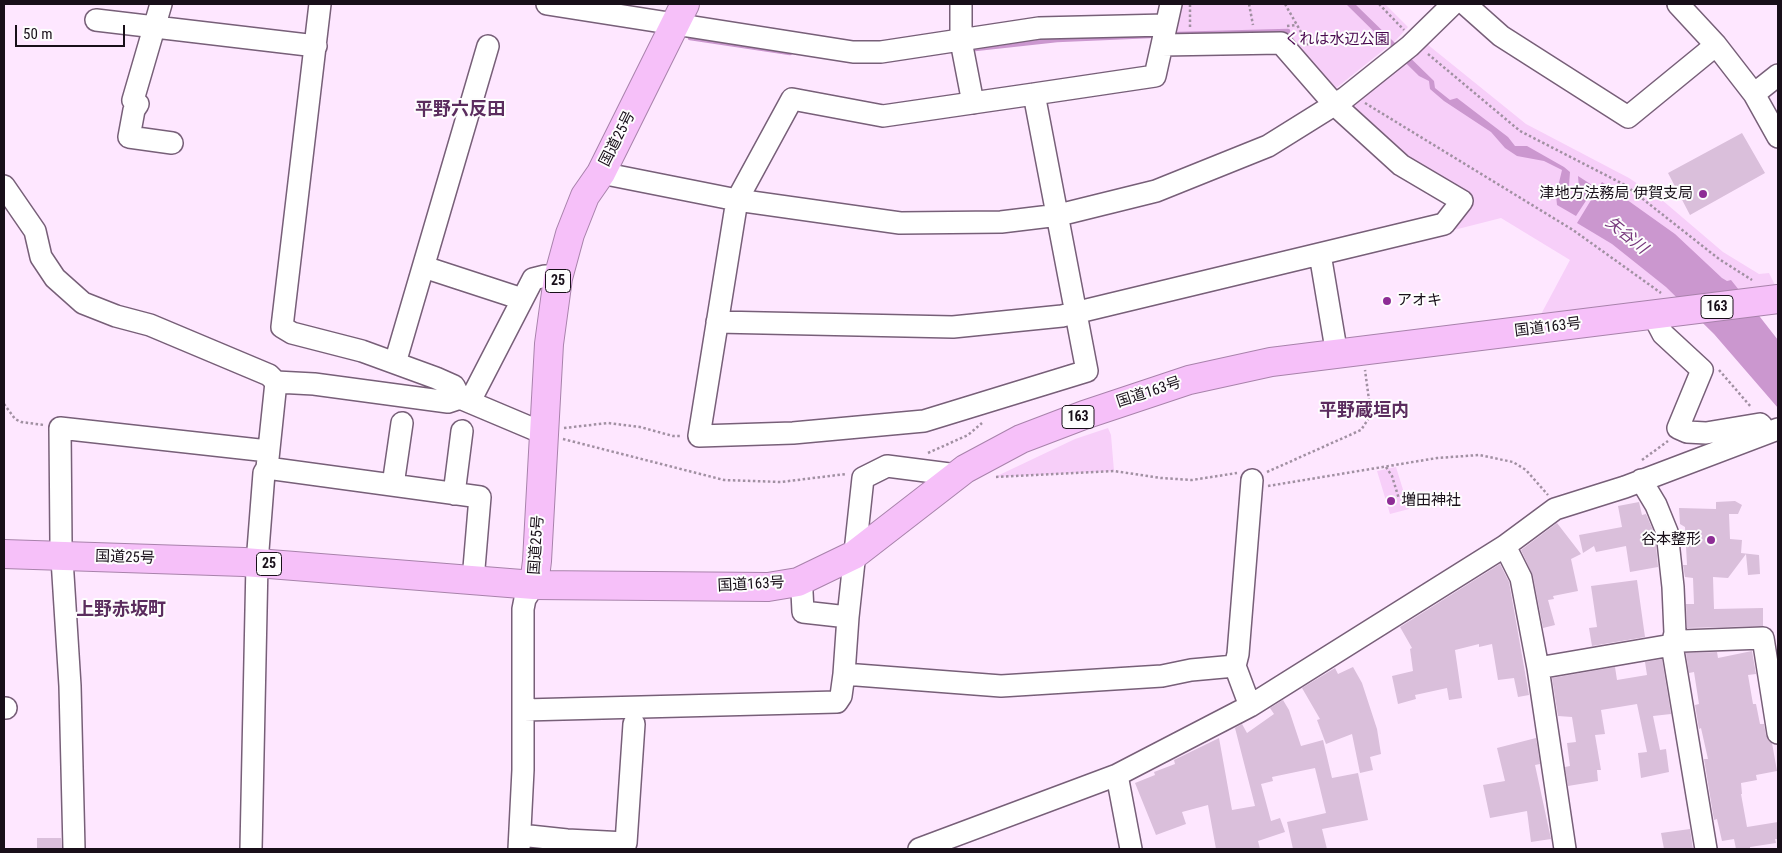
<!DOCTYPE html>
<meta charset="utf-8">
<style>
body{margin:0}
#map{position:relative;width:1782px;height:853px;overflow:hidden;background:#fee7ff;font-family:"Roboto Condensed",sans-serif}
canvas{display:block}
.frame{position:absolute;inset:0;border:5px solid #180f19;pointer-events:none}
.scale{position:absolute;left:15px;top:25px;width:110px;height:22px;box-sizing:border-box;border:2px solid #180f19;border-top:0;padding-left:6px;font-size:15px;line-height:18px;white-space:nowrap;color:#180f19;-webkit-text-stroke:4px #fdfdfd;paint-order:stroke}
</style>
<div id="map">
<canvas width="1782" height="853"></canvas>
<div class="frame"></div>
<div class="scale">50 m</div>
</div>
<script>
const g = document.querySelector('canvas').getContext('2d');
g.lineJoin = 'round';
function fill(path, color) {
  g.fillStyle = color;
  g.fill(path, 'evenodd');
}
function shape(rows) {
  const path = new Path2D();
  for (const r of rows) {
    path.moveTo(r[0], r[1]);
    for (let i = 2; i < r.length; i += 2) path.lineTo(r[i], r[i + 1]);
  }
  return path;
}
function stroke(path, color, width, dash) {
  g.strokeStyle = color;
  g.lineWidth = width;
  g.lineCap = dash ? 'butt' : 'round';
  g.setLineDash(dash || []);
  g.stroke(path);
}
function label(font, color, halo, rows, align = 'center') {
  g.font = font + ' "Roboto Condensed","Noto Sans JP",sans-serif';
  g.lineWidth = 4;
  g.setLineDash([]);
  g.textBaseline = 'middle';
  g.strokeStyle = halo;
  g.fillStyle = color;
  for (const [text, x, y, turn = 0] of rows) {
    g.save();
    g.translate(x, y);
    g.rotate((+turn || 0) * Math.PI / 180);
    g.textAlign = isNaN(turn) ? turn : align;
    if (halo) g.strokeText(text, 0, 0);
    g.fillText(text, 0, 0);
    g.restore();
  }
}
fill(shape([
 [1177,4,1385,4,1408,27,1396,40,1335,89,1329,87,1285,35,1174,37],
 [1422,40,1526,124,1629,178,1662,200,1723,252,1759,274,1769,273,1777,289,1539,318,1570,260,1501,218,1450,231,1473,201,1410,159,1347,104],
 [1108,428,1111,435,1114,471,995,477,1075,439],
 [1396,467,1409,509,1390,514,1377,471]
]), '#f7cff9');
fill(shape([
 [1346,4,1355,4,1434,81,1435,88,1450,100,1457,98,1508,137,1515,146,1527,146,1564,167,1570,172,1568,200,1572,202,1579,188,1578,176,1595,187,1576,216,1557,205,1556,195,1562,170,1544,161,1517,156,1505,148,1491,132,1444,101,1430,89,1429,81,1419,76],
 [1602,182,1675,234,1722,278,1727,281,1731,280,1735,285,1778,340,1778,408,1714,334,1666,287,1612,244,1577,223]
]), '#cb97cf');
stroke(shape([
 [1178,34,1288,31],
 [690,38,790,53],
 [975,49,1057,40,1150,36]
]), '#cb97cf', 4.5);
fill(shape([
 [1742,133,1765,173,1690,215,1668,173],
 [1735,501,1742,505,1738,514,1729,514,1730,539,1742,540,1741,553,1759,555,1760,574,1748,575,1746,554,1728,578,1713,577,1714,609,1763,608,1763,626,1687,628,1686,604,1694,604,1693,578,1685,577,1683,565,1687,565,1685,527,1680,524,1679,508,1716,509,1716,502],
 [1639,502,1642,515,1646,514,1655,535,1658,567,1630,572,1626,546,1596,552,1594,546,1583,553,1579,535,1622,527,1618,506],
 [1557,523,1581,554,1571,559,1578,591,1553,596,1554,599,1548,600,1555,625,1543,628,1533,576,1521,550],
 [1500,564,1509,582,1529,695,1518,697,1514,678,1498,680,1492,644,1479,647,1479,644,1455,650,1462,698,1449,700,1447,688,1415,695,1416,699,1398,704,1392,676,1413,671,1410,649,1412,648,1400,627],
 [1637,580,1645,637,1592,646,1589,628,1597,627,1591,586],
 [1752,651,1756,674,1748,675,1753,704,1756,704,1760,724,1764,724,1766,735,1772,743,1777,771,1756,775,1757,780,1741,783,1742,794,1741,794,1747,827,1778,822,1778,839,1775,839,1776,843,1750,847,1750,849,1736,849,1734,839,1722,841,1717,819,1714,820,1704,759,1708,759,1701,728,1699,729,1695,705,1699,704,1694,672,1689,673,1686,653,1717,652,1718,658],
 [1662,659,1671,714,1653,716,1660,750,1666,749,1669,772,1641,778,1638,753,1647,752,1637,704,1601,710,1605,734,1595,735,1601,770,1597,770,1598,781,1568,786,1565,767,1570,766,1567,743,1576,742,1572,717,1558,716,1552,678,1615,667,1617,680,1647,675,1645,662],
 [1353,667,1362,683,1377,729,1381,754,1370,757,1373,770,1360,773,1352,734,1326,744,1317,720,1320,719,1302,688,1335,668,1338,674],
 [1283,700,1289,710,1301,746,1323,740,1332,778,1358,773,1368,820,1322,829,1327,849,1293,849,1287,822,1326,813,1315,768,1272,777,1273,781,1261,784,1271,821,1280,818,1285,832,1258,841,1260,849,1216,849,1208,805,1182,812,1186,824,1156,835,1135,783,1155,775,1154,772,1175,764,1174,760,1219,738,1232,810,1255,806,1235,728,1242,724,1247,733,1274,714,1270,708],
 [1536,738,1540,764,1535,765,1551,839,1531,842,1527,811,1490,818,1483,785,1505,781,1497,748],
 [1690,829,1693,849,1664,849,1661,833],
 [37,838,61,838,62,849,37,849]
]), '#dabfdb');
const minor = shape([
 [161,4,133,100,138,104,134,110,129,137,172,143],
 [320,4,282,327,292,333,362,351,436,378,454,386,460,398],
 [547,4,853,52,881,52,1039,28,1166,25],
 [961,4,961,41,973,103],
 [1465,4,1501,36,1628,117,1716,45],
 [1678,4,1716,45,1754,94,1778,137],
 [96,20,316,46],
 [1034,94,1087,371,924,421,793,433,699,436,737,200,792,99,883,116,1034,94],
 [1034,94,1155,76,1171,4],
 [1754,94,1778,75],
 [601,173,737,200,900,223,1001,222,1059,215,1156,191,1268,146,1345,98,1410,46,1453,4],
 [4,186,35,231,41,257,55,278,83,303,116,316,150,325,269,375,276,382,314,384,448,402,460,398,543,433],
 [1320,254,1337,355],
 [424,267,522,299],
 [1653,315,1663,334,1702,370,1678,428,1687,432,1706,433,1760,424,1762,426],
 [717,322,953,327,1062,316,1444,224,1462,201,1401,165,1335,105,1281,43,1162,45],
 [395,363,488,46],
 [470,401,533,279,545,276,558,278],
 [267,468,480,497,473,580],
 [1641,480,1656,505,1667,532,1673,587,1675,633,1672,645,1706,849],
 [393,485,402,423],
 [454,494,462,431],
 [1505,546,1521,578,1538,668,1565,849],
 [848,617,863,478,887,466,957,475],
 [1538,668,1672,645,1682,641,1763,638,1778,733],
 [844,674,1001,686,1162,676,1191,670,1235,666],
 [1250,706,1235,666,1238,654,1252,480],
 [4,708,6,708],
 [524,710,837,702,841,696,844,674,848,617,803,612,802,592,798,582],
 [1117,775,1131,849],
 [520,835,567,840,626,843,634,724],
 [74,849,70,686,61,543,60,428,268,451],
 [251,849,257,563,264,473,267,468,276,382],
 [519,849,523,770,523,609,525,599,534,585],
 [919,849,1117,775,1250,706,1505,546,1555,509,1625,487,1778,429]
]);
const highway = shape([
 [4,554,244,562,534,585,768,587,798,582,854,555,965,469,1021,439,1084,415,1189,380,1271,362,1778,299],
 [534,585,537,561,549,344,558,278,570,234,585,196,601,173,685,4]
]);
stroke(minor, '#775f78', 24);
stroke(highway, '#a882ab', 30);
stroke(shape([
 [1249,4,1253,25],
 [1285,4,1309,46],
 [1379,4,1404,30],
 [1287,26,1296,25],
 [1190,27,1190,4],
 [1428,54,1520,131,1625,185,1719,259,1752,280],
 [1365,103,1573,230,1661,293],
 [1719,370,1751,407],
 [4,404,15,419,21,422,44,425],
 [564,428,608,423,640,427,673,436,682,436],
 [563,439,724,480,781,482,846,474],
 [928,453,968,435,982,423],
 [1642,460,1668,441],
 [1386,467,1392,476,1399,499],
 [1267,472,1361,430,1371,415,1365,370],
 [996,477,1114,471,1161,478,1192,480,1237,473],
 [1268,486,1437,458,1479,455,1513,462,1526,470,1548,495]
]), '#a190a2', 2.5, [2.5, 2.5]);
stroke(minor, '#fff', 21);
stroke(highway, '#f6c0f9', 28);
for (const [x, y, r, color] of [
 [1703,194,5,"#8d2c95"],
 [1387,301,5,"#8d2c95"],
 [1391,501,5,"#8d2c95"],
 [1711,540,5,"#8d2c95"]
]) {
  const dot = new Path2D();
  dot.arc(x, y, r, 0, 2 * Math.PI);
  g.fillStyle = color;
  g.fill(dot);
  stroke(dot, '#fdfdfd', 2);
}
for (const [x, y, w] of [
 [558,281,25],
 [1717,307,32],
 [1078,417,32],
 [269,564,25]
]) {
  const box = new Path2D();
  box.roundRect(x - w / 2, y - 11.5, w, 23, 4);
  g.fillStyle = '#fdfdfd';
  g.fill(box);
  stroke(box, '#180f19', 1);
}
label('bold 14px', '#180f19', null, [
 ["25",558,281],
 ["163",1717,307],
 ["163",1078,417],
 ["25",269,564]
]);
label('15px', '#47064d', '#fdfdfd', [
 ["くれは水辺公園",1337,40]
]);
label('15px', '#180f19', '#fdfdfd', [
 ["国道25号",618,139,-63],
 ["国道163号",1548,328,-7],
 ["国道163号",1149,393,-18],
 ["国道25号",537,545,-86],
 ["国道25号",125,558,2],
 ["国道163号",751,585,-3]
]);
label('15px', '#180f19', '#fdfdfd', [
 ["津地方法務局 伊賀支局",1693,194],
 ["アオキ",1397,301,"left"],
 ["増田神社",1401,501,"left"],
 ["谷本整形",1701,540]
], 'right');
label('italic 16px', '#77387c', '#fdfdfd', [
 ["矢谷川",1626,236,39]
]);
label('bold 18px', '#5b2c5e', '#fdfdfd', [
 ["平野六反田",460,110],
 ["平野蔵垣内",1364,411],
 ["上野赤坂町",121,610]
]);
</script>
